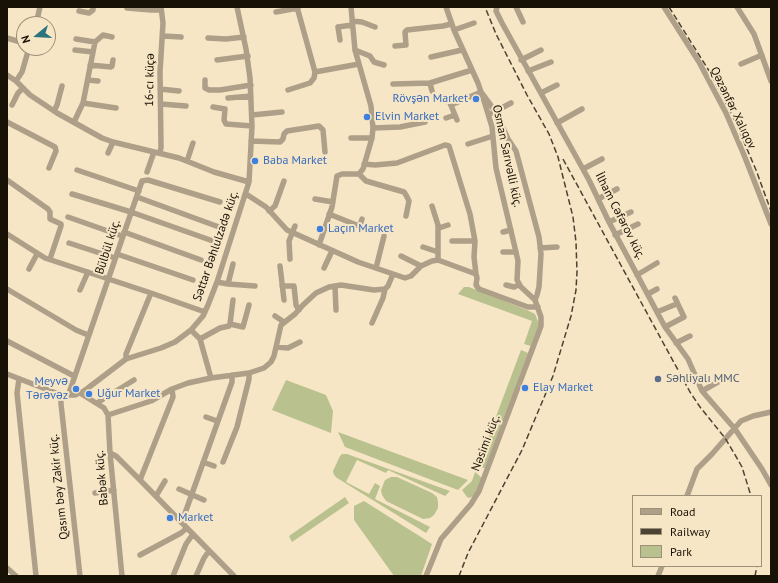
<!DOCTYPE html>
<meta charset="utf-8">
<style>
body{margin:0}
#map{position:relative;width:778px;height:583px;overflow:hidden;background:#f7e6c5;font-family:"PT Sans",sans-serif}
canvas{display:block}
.frame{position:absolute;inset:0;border:8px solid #171106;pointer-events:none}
.legend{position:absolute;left:632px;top:495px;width:130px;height:72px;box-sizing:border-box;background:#f7e6c5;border:1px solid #9d9179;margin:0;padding:5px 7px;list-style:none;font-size:12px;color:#171106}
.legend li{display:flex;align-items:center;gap:8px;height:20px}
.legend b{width:20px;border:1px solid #9d9179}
.north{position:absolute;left:16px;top:16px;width:40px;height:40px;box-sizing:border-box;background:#f7e6c5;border:1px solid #9d9179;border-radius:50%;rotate:252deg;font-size:11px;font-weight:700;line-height:16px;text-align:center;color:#171106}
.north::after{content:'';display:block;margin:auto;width:14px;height:18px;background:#2c747d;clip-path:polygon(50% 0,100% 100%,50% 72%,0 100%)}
</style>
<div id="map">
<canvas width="778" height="583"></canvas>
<div class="frame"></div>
<ul class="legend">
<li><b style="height:5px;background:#ae9f89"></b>Road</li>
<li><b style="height:5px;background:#4b4333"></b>Railway</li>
<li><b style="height:11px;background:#b9c18e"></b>Park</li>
</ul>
<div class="north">N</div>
</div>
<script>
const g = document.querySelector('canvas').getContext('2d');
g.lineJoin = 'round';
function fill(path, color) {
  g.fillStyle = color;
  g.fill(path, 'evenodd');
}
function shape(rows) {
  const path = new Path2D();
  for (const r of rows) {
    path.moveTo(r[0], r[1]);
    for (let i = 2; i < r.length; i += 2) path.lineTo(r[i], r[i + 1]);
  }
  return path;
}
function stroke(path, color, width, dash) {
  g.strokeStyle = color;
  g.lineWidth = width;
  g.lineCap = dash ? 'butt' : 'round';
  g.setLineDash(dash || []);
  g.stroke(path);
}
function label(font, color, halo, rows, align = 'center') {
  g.font = font + ' "PT Sans",sans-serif';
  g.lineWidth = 4;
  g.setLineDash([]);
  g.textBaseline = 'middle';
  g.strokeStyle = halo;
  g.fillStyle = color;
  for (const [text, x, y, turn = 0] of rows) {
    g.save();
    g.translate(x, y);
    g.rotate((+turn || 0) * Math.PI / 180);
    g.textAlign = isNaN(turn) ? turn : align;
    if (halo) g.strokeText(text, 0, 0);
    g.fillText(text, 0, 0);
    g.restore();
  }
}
fill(shape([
 [464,287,469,287,527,310,535,314,539,324,531,346,524,344,532,321,458,294],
 [521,350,528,353,485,468,477,467],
 [286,380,326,395,333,411,331,433,272,410],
 [338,432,468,480,458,490,345,447],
 [342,454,347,454,450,491,445,496,388,470,386,473,357,460,346,482,369,494,375,483,380,486,375,499,430,527,426,533,337,478,334,475,333,471,340,456],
 [475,472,482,478,474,496,469,498,467,497,462,490,472,481],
 [391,477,397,477,432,493,437,497,438,502,438,508,434,515,430,518,423,519,386,501,382,495,381,490,385,480],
 [345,497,349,503,292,542,289,536],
 [364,501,432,544,421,576,394,576,354,520,354,506]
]), '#b9c18e');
stroke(shape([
 [297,7,315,72,359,64],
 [497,7,496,11,502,23,589,180,609,222,665,327,688,359,702,391,735,429,762,469,771,485],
 [516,7,523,22],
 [664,7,699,62,726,113,744,155,771,224],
 [737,7,754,34,771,81],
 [127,8,151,10,161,10],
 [79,11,89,13,93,10,93,7],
 [276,12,298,8],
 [352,21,362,22,375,27],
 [36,24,40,7],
 [21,28,24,29],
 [454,30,474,23],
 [163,36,181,37],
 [7,38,24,43],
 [208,38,226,39,244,37],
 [76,39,95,42],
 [340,40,338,27,352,25],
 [395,46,406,45,405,32,407,30,443,26,451,24],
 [75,50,93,52],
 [355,50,370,56,374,62,384,65],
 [431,57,462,50],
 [217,60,248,56],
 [521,60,541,50],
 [741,64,762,55],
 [90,65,111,67,112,66,113,60],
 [528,71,551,62],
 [7,75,16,81,30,95,57,113,102,138,113,142,179,158,214,172,249,182],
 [88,80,98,81],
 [205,80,205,88,209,90,220,90,251,85],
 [16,81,22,72,29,48],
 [430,83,432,91],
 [393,84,430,83,472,70],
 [160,89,179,91],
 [288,90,310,83,314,78,315,72],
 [541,93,557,85],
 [228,98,251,96],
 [448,98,457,120],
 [83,103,116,108],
 [161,104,186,106],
 [12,105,18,93,23,88],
 [451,105,481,92,495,111,508,139,516,151,539,237,541,254,539,287,537,295,535,300],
 [213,107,225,109,224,120,226,124,252,126],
 [54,111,57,105,62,86],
 [492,113,511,103],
 [252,115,282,112],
 [446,118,455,115],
 [7,122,55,147,56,151,49,168],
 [74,122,83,103,95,42,103,35,112,37],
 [557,123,582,109],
 [373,128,400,127,425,122],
 [351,138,372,138],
 [251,141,280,142,283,139,284,134,287,131,319,126,323,130,325,152],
 [468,144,493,136],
 [108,153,113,142],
 [160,153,161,147,160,72,163,23,161,7],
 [187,161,193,143],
 [364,164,375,165,397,163,445,145,449,146,470,214,475,241,474,257,476,274],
 [583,169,602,159],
 [77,170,139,191],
 [147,172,154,152],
 [359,174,366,181,404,192,406,195,409,201,406,216],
 [7,180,48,209,50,212,50,219,61,224,61,226,50,259],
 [72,194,131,212,213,241],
 [246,194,266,207,287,230,358,262,405,278,411,276,421,266,432,261,438,260,476,274,477,278,476,285,479,289,528,307,538,307],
 [137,197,219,227],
 [315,199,333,202],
 [598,199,617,189],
 [432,206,438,225,438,260],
 [269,211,275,206,284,181],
 [329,214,359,226,360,225,362,219],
 [68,217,122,236],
 [609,222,631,212],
 [439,228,448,225],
 [124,232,201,260],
 [503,232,511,230],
 [7,234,45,258,151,293,205,312],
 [615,235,638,224],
 [452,241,475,241],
 [69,243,115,258],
 [319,245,332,207,337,176,342,174,359,174,363,169,372,138,373,128,371,106,355,50,351,7],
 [423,247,438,252],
 [540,248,557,247],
 [503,252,516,252],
 [117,254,193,280],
 [401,256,421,266],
 [290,259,289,241,295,226],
 [280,266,284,300],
 [324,268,332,251],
 [376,268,384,236],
 [29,269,37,254],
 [637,275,657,263],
 [217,282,228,284,255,286],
 [228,284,233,264],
 [506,285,514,287,519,285],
 [282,286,294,286,296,305,299,310],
 [335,286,336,310],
 [7,289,76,330,88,335],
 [80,290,88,272],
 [648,294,657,289],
 [657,312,674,305],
 [275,316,284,322],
 [372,323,383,298,385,289],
 [230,324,243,327,249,305],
 [665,327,684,317,675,298],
 [191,330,200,339,220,328,229,326,230,324,233,300],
 [200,339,211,378],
 [7,341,74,376],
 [676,343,690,336],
 [276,347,288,348,300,342],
 [126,359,126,354,151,293],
 [7,374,61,395,75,395,84,391,126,359,161,348,175,342,191,330,203,316,208,305,217,282,249,182,252,126,250,78,246,49,237,7],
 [19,379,17,393,36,576],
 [702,391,718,382],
 [80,393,104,408,108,415,110,453,122,576],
 [61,395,61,404,80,576],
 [68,396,142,181,148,180,220,202],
 [97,403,134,380],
 [108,415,151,401,172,389,188,383,211,378,249,373,264,368,271,362,274,356,281,325,295,314,303,305,316,293,329,287,341,285,374,290,385,289,388,286,393,274],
 [206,417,217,421],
 [110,453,116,456,140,480,234,576],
 [203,462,214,466],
 [223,462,237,427,249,379,249,373],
 [140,480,173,397,172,389],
 [179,489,204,500],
 [95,493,114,490],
 [156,496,165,481],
 [687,496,697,469,712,454,741,421,753,416,771,412],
 [180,521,184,516,232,382,232,375],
 [140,555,181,533,187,528],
 [7,568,16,576],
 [173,576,186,544,193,534],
 [196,576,204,558,209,551],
 [426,576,441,539,471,504,479,491,541,326,541,317,535,300,521,287,517,280,518,261,516,252,496,168,492,127,485,104,478,83,454,30,446,7],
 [658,576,662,566]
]), '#ae9f89', 5.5);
stroke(shape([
 [669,7,711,74,735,121,756,170,771,211],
 [563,159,690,392,700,407,725,438,734,453,742,467,751,496],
 [459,576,468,553,522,450,553,376,571,316,576,290,577,272,576,242,573,217,558,157,549,134,527,95,496,34,485,7],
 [755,576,757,566]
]), '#4b4333', 1.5, [6, 3]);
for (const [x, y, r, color] of [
 [476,99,4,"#3f7fe0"],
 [367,117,4,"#3f7fe0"],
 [255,161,4,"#3f7fe0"],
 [320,229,4,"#3f7fe0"],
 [658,379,4,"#5c6f8a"],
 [525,388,4,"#3f7fe0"],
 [76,389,4,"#3f7fe0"],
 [89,394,4,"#3f7fe0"],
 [170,518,4,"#3f7fe0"]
]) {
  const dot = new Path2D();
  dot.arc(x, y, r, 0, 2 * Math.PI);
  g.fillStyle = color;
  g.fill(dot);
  stroke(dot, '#f7e6c5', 1.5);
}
label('12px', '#171106', '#f7e6c5', [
 ["16-cı küçə",150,80,-89],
 ["Qəzənfər Xalıqov",733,108,64],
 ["Osman Sarıvəlli küç.",507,156,78],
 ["İlham Cəfərov küç.",620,216,63],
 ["Səttar Bəhlulzadə küç.",216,246,-71],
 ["Bülbül küç.",108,247,-72],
 ["Nəsimi küç.",486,443,-69],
 ["Babək küç.",102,478,-95],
 ["Qasım bəy Zakir küç.",59,487,-96]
]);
label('12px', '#366cbe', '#f7e6c5', [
 ["Rövşən Market",468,99,"right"],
 ["Elvin Market",375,117],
 ["Baba Market",263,161],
 ["Laçın Market",328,229],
 ["Meyvə",68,382,"right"],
 ["Tərəvəz",68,396,"right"],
 ["Elay Market",533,388],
 ["Uğur Market",97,394],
 ["Market",178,518]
], 'left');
label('12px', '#4e5e75', '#f7e6c5', [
 ["Səhliyalı MMC",666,379]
], 'left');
</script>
